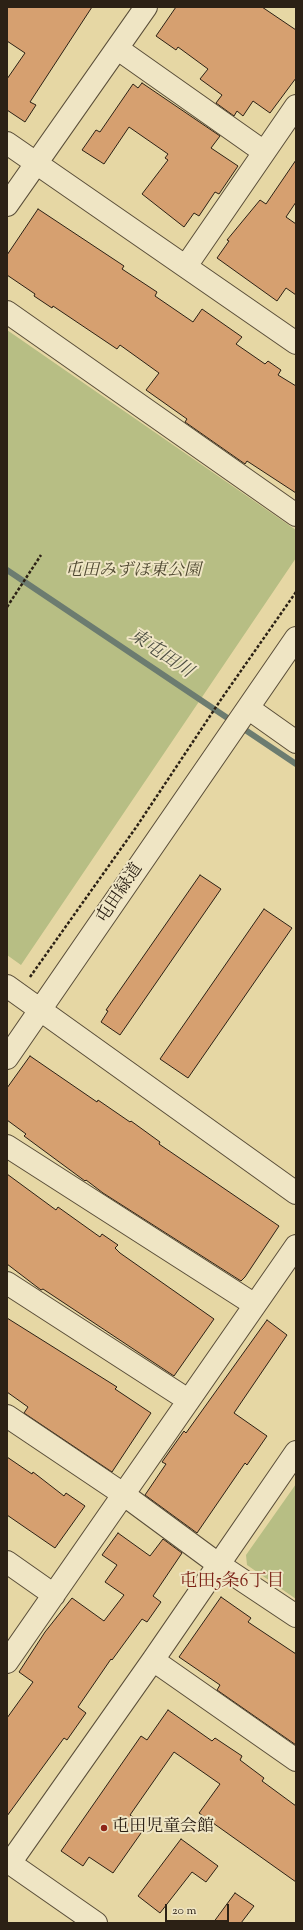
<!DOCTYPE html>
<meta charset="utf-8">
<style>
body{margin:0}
#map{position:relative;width:303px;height:1930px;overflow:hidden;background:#e6d7a4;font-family:"Sorts Mill Goudy",serif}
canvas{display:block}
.frame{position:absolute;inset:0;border:8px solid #2c2115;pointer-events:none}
.scale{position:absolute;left:165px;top:1904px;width:64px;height:18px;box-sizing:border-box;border:2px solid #2c2115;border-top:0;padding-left:5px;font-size:12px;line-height:14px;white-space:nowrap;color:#2c2115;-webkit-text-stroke:3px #efe5c4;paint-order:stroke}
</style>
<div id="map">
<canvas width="303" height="1930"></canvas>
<div class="frame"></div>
<div class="scale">20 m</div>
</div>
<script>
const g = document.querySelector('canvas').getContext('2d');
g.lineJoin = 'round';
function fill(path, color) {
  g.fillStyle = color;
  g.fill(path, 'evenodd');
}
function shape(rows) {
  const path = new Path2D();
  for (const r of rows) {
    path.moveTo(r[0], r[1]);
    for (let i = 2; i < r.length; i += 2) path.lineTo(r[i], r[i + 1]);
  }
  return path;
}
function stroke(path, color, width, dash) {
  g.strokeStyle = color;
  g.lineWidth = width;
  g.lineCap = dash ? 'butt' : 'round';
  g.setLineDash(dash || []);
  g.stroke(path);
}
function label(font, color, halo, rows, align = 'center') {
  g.font = font + ' "Sorts Mill Goudy","Noto Serif JP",serif';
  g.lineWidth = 4;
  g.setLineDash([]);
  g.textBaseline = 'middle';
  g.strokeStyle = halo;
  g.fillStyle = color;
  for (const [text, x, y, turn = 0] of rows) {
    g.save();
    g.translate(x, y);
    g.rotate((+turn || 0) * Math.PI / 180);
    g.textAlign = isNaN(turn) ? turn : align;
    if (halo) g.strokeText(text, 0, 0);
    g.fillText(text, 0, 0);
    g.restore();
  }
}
fill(shape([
 [7,330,296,530,296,558,21,965,7,955],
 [296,1484,296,1599,247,1565,246,1555]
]), '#b7be84');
stroke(shape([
 [7,570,296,764]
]), '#6c7c70', 6);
const building = shape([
 [7,7,92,7,30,102,36,105,25,122,7,110,7,79,25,53,7,41,7,7],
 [176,7,262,7,296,30,296,78,270,113,253,101,243,116,237,111,234,116,216,103,222,95,200,79,208,69,178,47,176,50,156,36,176,7],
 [142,83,220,136,211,148,238,166,219,194,215,192,199,216,194,213,184,227,142,194,168,160,165,158,168,154,129,127,104,164,82,150,96,130,100,132,133,84,138,88,142,83],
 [296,160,296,202,286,217,296,224,296,295,286,288,277,301,217,258,229,241,227,240,260,200,266,204,296,160],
 [38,209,124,266,122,269,157,292,155,296,193,322,202,309,242,337,236,344,265,364,268,361,281,370,278,375,296,386,296,493,247,461,245,464,185,422,187,419,146,390,159,373,120,345,117,349,53,306,52,308,34,296,35,294,7,275,7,255,38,209],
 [200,875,221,889,120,1035,101,1022,108,1011,106,1010,200,875],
 [264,909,292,928,188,1078,160,1059,264,909],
 [30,1056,97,1102,98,1100,130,1122,131,1121,160,1142,159,1144,279,1226,245,1277,241,1281,103,1193,86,1180,85,1181,24,1136,26,1134,7,1120,7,1088,30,1056],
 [7,1174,56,1210,58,1207,100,1237,102,1234,118,1245,115,1248,120,1253,214,1319,174,1376,43,1289,41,1290,7,1264,7,1174],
 [7,1318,117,1387,115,1389,151,1413,112,1472,24,1413,28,1407,7,1392,7,1318],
 [267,1320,287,1335,234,1413,267,1436,247,1465,245,1463,197,1533,145,1495,166,1464,162,1462,184,1431,186,1433,267,1320],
 [7,1457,32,1474,33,1472,64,1496,66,1493,85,1506,55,1548,7,1515,7,1457],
 [118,1533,150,1556,163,1539,182,1553,153,1596,161,1602,147,1622,142,1619,112,1660,111,1659,78,1707,86,1713,67,1740,64,1738,7,1816,7,1718,33,1682,19,1672,45,1632,72,1598,104,1621,124,1595,105,1582,117,1565,102,1555,118,1533],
 [221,1597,251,1618,248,1622,296,1654,296,1745,217,1690,220,1685,179,1657,221,1597],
 [168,1710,212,1741,215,1738,242,1756,240,1760,264,1778,262,1781,296,1806,296,1882,199,1813,220,1784,174,1752,130,1815,146,1826,113,1873,89,1857,83,1866,61,1851,141,1736,147,1740,168,1710],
 [181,1839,218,1866,206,1882,192,1872,160,1913,138,1896,181,1839],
 [235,1893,254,1906,241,1923,213,1923,235,1893]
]);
fill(building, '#d6a070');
stroke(building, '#2c2115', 1);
const minor = shape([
 [118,49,264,152],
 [7,143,296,343],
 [7,205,146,7],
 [186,266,296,106],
 [7,312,296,515],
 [248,708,296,742],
 [7,986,296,1193],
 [7,1058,296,638],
 [7,1146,255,1305],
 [7,1283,188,1400],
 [7,1416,123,1494,218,1564,296,1616],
 [7,1562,54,1595],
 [153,1660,296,1760],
 [7,1662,296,1246],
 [7,1861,96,1923],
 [10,1863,153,1660,296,1452]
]);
stroke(minor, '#5a4e39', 24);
stroke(shape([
 [7,607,41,555],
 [30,977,137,826,222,698,296,592]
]), '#2c2115', 2.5, [3, 2]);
stroke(minor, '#efe5c4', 22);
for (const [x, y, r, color] of [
 [104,1828,4,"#8f2418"]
]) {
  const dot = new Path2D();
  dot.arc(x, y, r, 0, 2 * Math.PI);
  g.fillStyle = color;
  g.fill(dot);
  stroke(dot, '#efe5c4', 1.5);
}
label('italic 17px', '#4f4831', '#efe5c4', [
 ["屯田みずほ東公園",133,572]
]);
label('17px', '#2c2115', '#efe5c4', [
 ["屯田緑道",121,894,-56]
]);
label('17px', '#2c2115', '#efe5c4', [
 ["屯田児童会館",112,1828]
], 'left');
label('italic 18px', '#4c4e42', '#efe5c4', [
 ["東屯田川",160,655,34]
]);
label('18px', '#7a1f14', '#efe5c4', [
 ["屯田5条6丁目",232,1583]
]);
</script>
